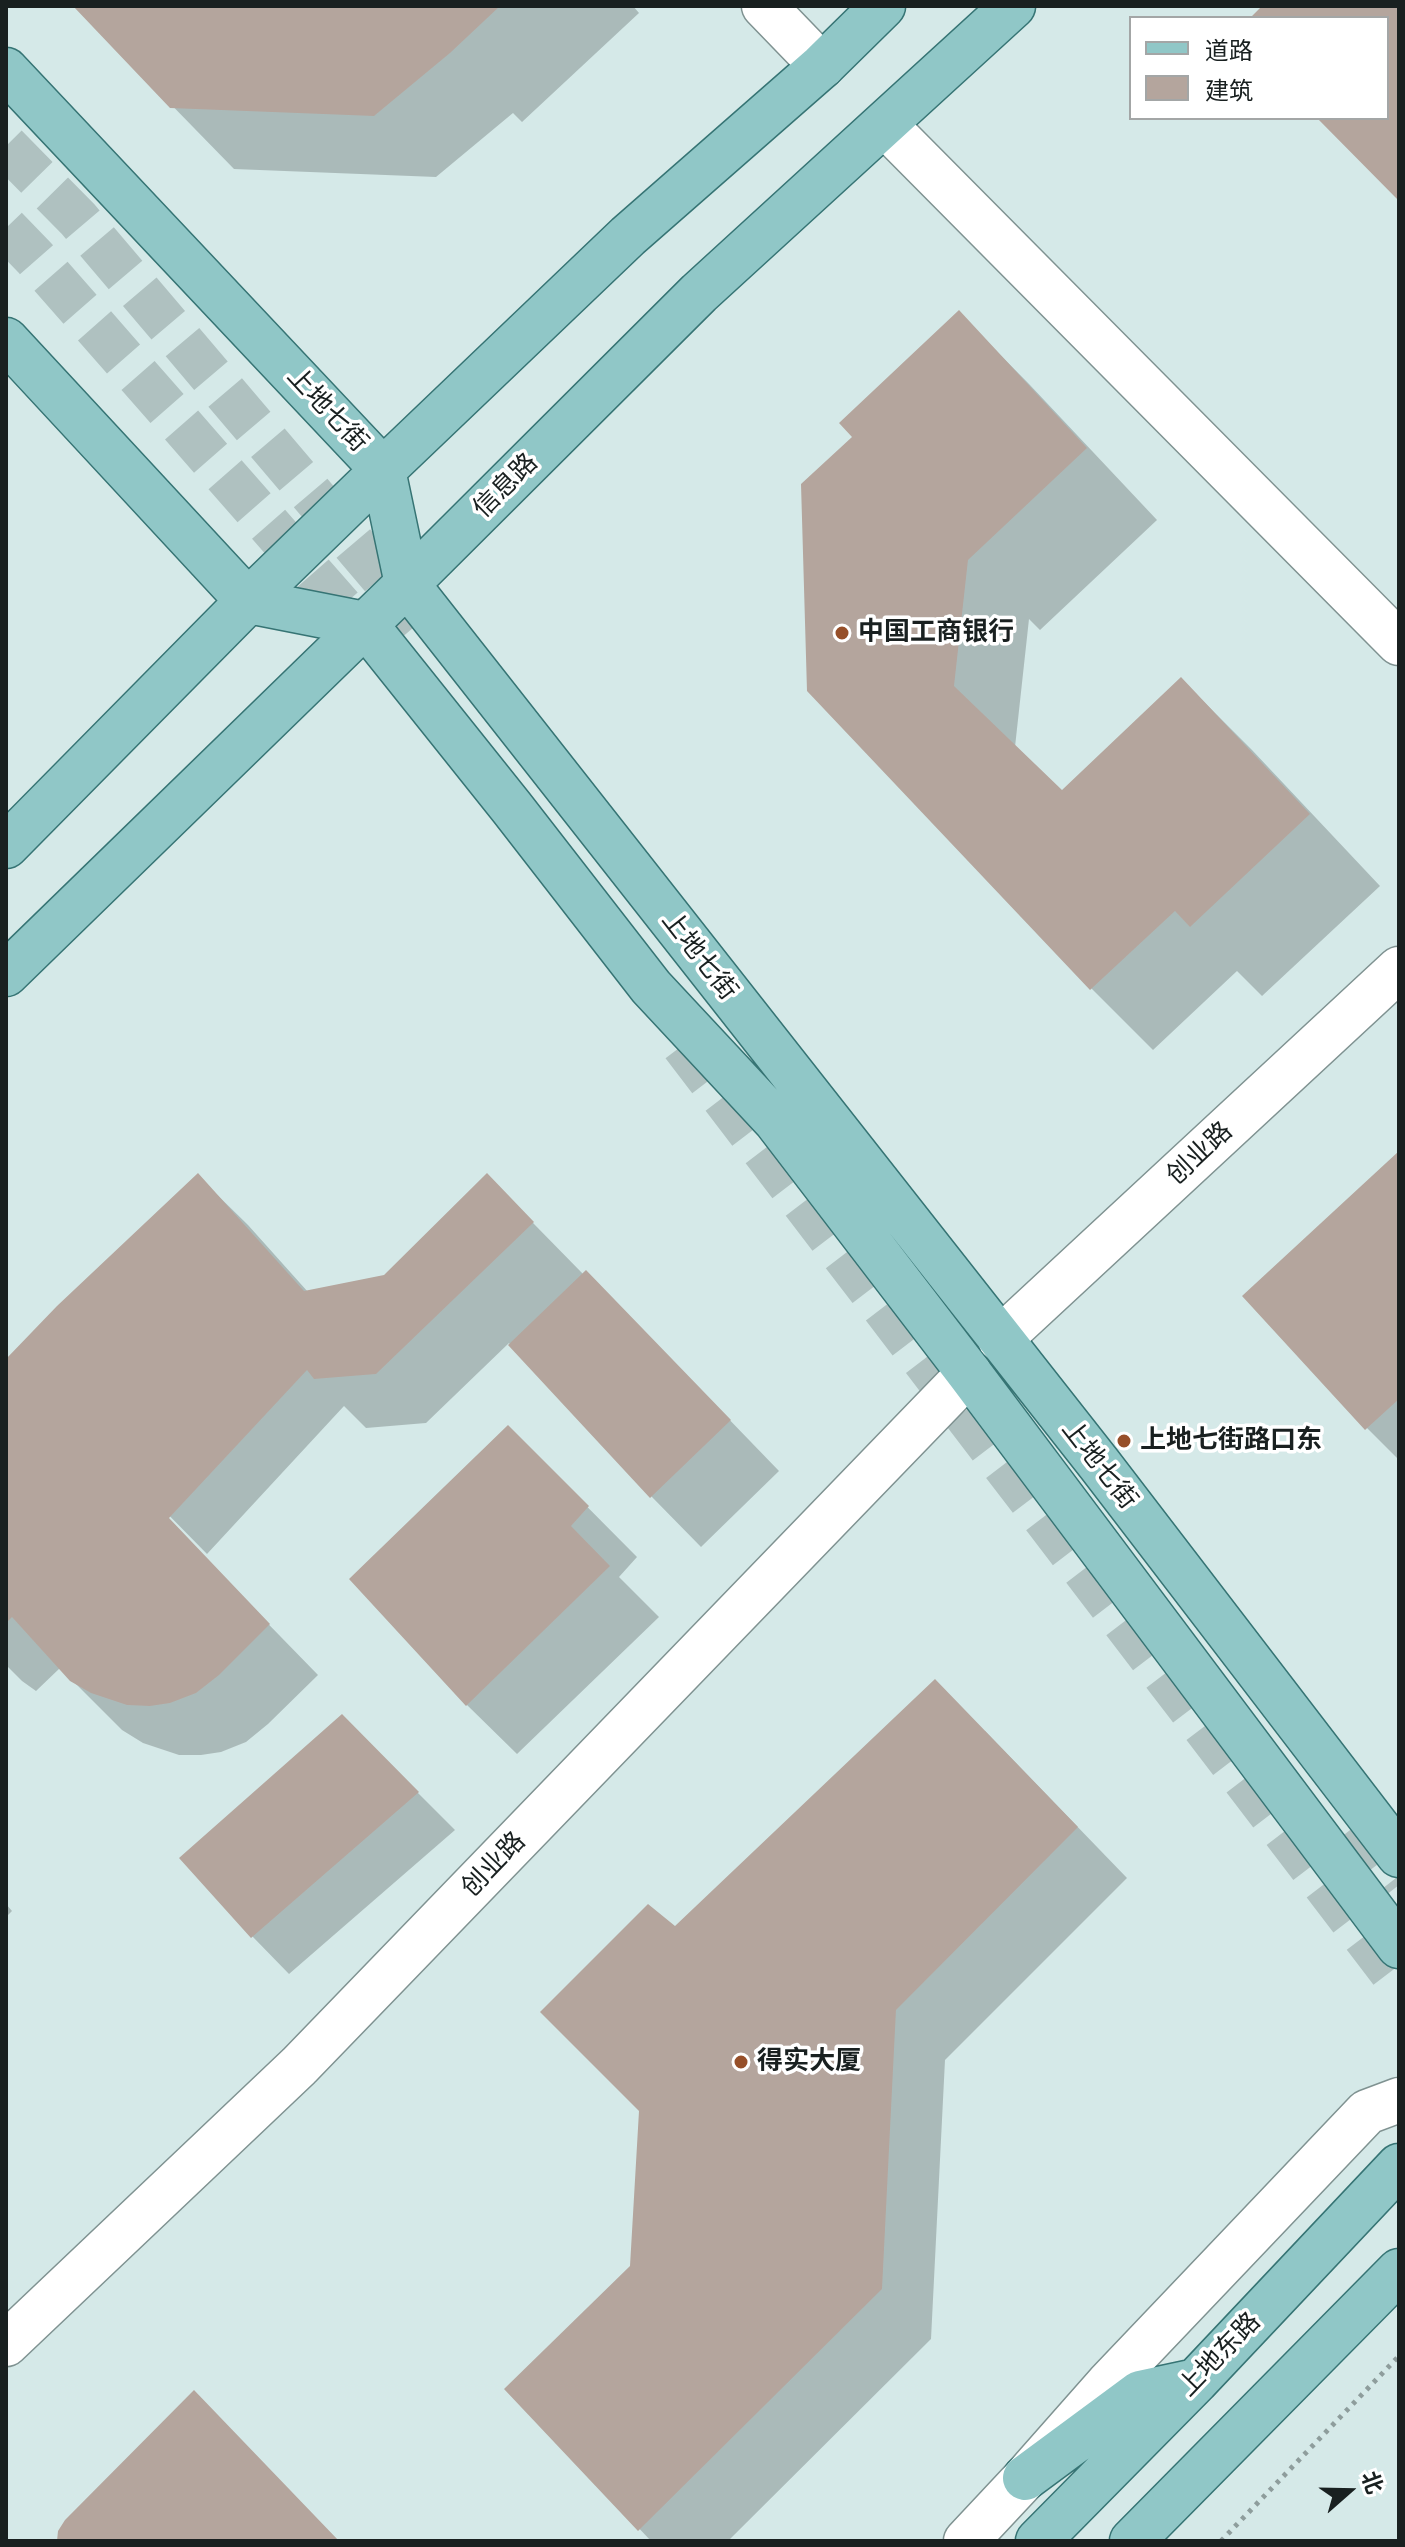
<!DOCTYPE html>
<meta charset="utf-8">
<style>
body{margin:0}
#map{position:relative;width:1405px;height:2547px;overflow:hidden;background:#d5e9e8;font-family:Arial,"Noto Sans SC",sans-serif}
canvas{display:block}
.frame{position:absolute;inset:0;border:8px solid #192020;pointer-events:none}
.legend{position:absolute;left:1129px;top:16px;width:260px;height:104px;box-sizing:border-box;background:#fff;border:2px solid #a3a6a6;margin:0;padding:10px 14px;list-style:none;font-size:24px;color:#192020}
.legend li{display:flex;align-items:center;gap:16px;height:40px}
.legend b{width:40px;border:2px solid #a3a6a6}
.north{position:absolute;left:1309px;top:2451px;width:80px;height:80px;-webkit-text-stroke:6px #fff;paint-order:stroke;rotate:70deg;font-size:22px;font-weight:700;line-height:32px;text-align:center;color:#192020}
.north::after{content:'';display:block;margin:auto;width:28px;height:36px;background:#192020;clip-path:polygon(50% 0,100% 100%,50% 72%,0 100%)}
</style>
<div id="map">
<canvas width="1405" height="2547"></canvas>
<div class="frame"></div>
<ul class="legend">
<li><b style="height:10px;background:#90c7c7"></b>道路</li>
<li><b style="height:22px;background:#b4a59d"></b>建筑</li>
</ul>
<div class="north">北</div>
</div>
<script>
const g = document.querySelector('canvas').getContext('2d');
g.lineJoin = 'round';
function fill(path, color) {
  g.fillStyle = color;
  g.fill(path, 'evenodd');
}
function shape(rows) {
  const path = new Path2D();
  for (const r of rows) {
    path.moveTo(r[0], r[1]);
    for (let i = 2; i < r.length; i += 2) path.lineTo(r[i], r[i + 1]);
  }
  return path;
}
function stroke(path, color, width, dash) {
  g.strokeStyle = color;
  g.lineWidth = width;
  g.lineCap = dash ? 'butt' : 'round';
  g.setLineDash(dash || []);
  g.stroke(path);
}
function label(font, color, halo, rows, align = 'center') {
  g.font = font + ' Arial,"Noto Sans SC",sans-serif';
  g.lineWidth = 7;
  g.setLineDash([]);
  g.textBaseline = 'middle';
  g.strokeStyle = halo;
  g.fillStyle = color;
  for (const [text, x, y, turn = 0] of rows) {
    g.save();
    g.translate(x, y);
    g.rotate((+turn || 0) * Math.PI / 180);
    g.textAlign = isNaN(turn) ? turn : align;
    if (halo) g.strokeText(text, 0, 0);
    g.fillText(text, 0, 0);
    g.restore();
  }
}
fill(shape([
 [75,6,633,6,639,13,522,122,513,113,436,177,234,169],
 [959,313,1029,384,1157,520,1040,630,1029,619,1015,747,1062,792,1181,679,1252,750,1380,886,1262,996,1237,971,1153,1050,1092,989,809,690,852,440],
 [1399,1154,1399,1460,1367,1428],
 [198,1176,248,1225,308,1292,385,1277,487,1176,583,1274,635,1322,779,1471,701,1547,652,1497,509,1343,426,1423,366,1428,344,1406,207,1554,95,1440,92,1443,318,1675,268,1724,246,1742,221,1752,201,1755,179,1755,143,1743,122,1730,60,1668,36,1691,22,1681,6,1665,6,1362],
 [508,1427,637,1557,619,1577,659,1617,517,1754,467,1705,351,1579],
 [342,1717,455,1830,289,1974,253,1937,182,1858],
 [985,1731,1127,1878,945,2060,931,2339,728,2541,651,2541,507,2389,632,2267,675,1929],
 [6,1904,12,1911,6,1917]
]), '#0003');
fill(shape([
 [73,6,500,6,450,53,374,116,170,108],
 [1262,6,1399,6,1399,201,1317,118,1387,118,1387,18,1250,18],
 [959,310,1087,448,968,560,954,686,1062,790,1181,677,1310,814,1190,927,1175,911,1090,990,807,691,801,484,852,437,839,423],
 [1399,1151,1399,1399,1365,1430,1242,1296],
 [198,1173,304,1291,384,1275,487,1173,534,1222,376,1374,314,1379,307,1370,169,1518,270,1624,219,1675,196,1693,170,1703,150,1706,127,1705,91,1693,70,1681,12,1617,6,1623,6,1359,57,1306],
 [586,1270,731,1420,650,1498,508,1345],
 [508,1425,589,1506,571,1526,610,1566,466,1706,349,1579],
 [935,1679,1078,1827,896,2010,882,2289,638,2531,504,2389,630,2266,639,2111,540,2012,648,1904,675,1926],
 [342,1714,419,1792,251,1938,179,1858],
 [194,2390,339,2541,57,2541,58,2531,65,2520]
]), '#b4a59d');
stroke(shape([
 [6,146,78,219,420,622],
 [6,228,35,258,370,640],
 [683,1045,1399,1982],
 [1354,1827,1399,1885]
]), '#afc1c0', 44, [44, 22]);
const minor = shape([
 [764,6,822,66],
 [885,125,1399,643],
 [1000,1339,1399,969],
 [6,2344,299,2066,969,1373],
 [966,2541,1025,2478,1108,2384,1367,2112,1399,2100]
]);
const major = shape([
 [6,70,383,470,407,584,1100,1465,1399,1855],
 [6,340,248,601,365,624,512,808,651,987,776,1121,969,1373,1399,1946],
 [6,846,248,601,383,470,628,236,822,66,883,6],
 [6,974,407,584,699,293,1013,6],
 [1025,2478,1140,2393,1196,2381],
 [1038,2541,1196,2381,1399,2166],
 [1132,2541,1399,2271]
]);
stroke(minor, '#7f9291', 47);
stroke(major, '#367474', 47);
stroke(shape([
 [1221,2541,1399,2356]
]), '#8e9d9c', 5, [4, 6]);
stroke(minor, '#fff', 44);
stroke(major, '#90c7c7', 44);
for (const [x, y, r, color] of [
 [842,633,8,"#964f29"],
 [1124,1441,8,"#964f29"],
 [741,2062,8,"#964f29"]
]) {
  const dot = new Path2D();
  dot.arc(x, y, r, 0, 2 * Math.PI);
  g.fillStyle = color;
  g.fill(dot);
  stroke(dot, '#fff', 3);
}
label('26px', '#192020', '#fff', [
 ["上地七街",327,410,47],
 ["信息路",506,486,-45],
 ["上地七街",699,956,52],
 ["创业路",1200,1154,-43],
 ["上地七街",1099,1465,52],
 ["创业路",494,1865,-46],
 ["上地东路",1220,2355,-46]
]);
label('bold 26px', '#192020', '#fff', [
 ["中国工商银行",858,633],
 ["上地七街路口东",1140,1441],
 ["得实大厦",757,2062]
], 'left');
</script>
